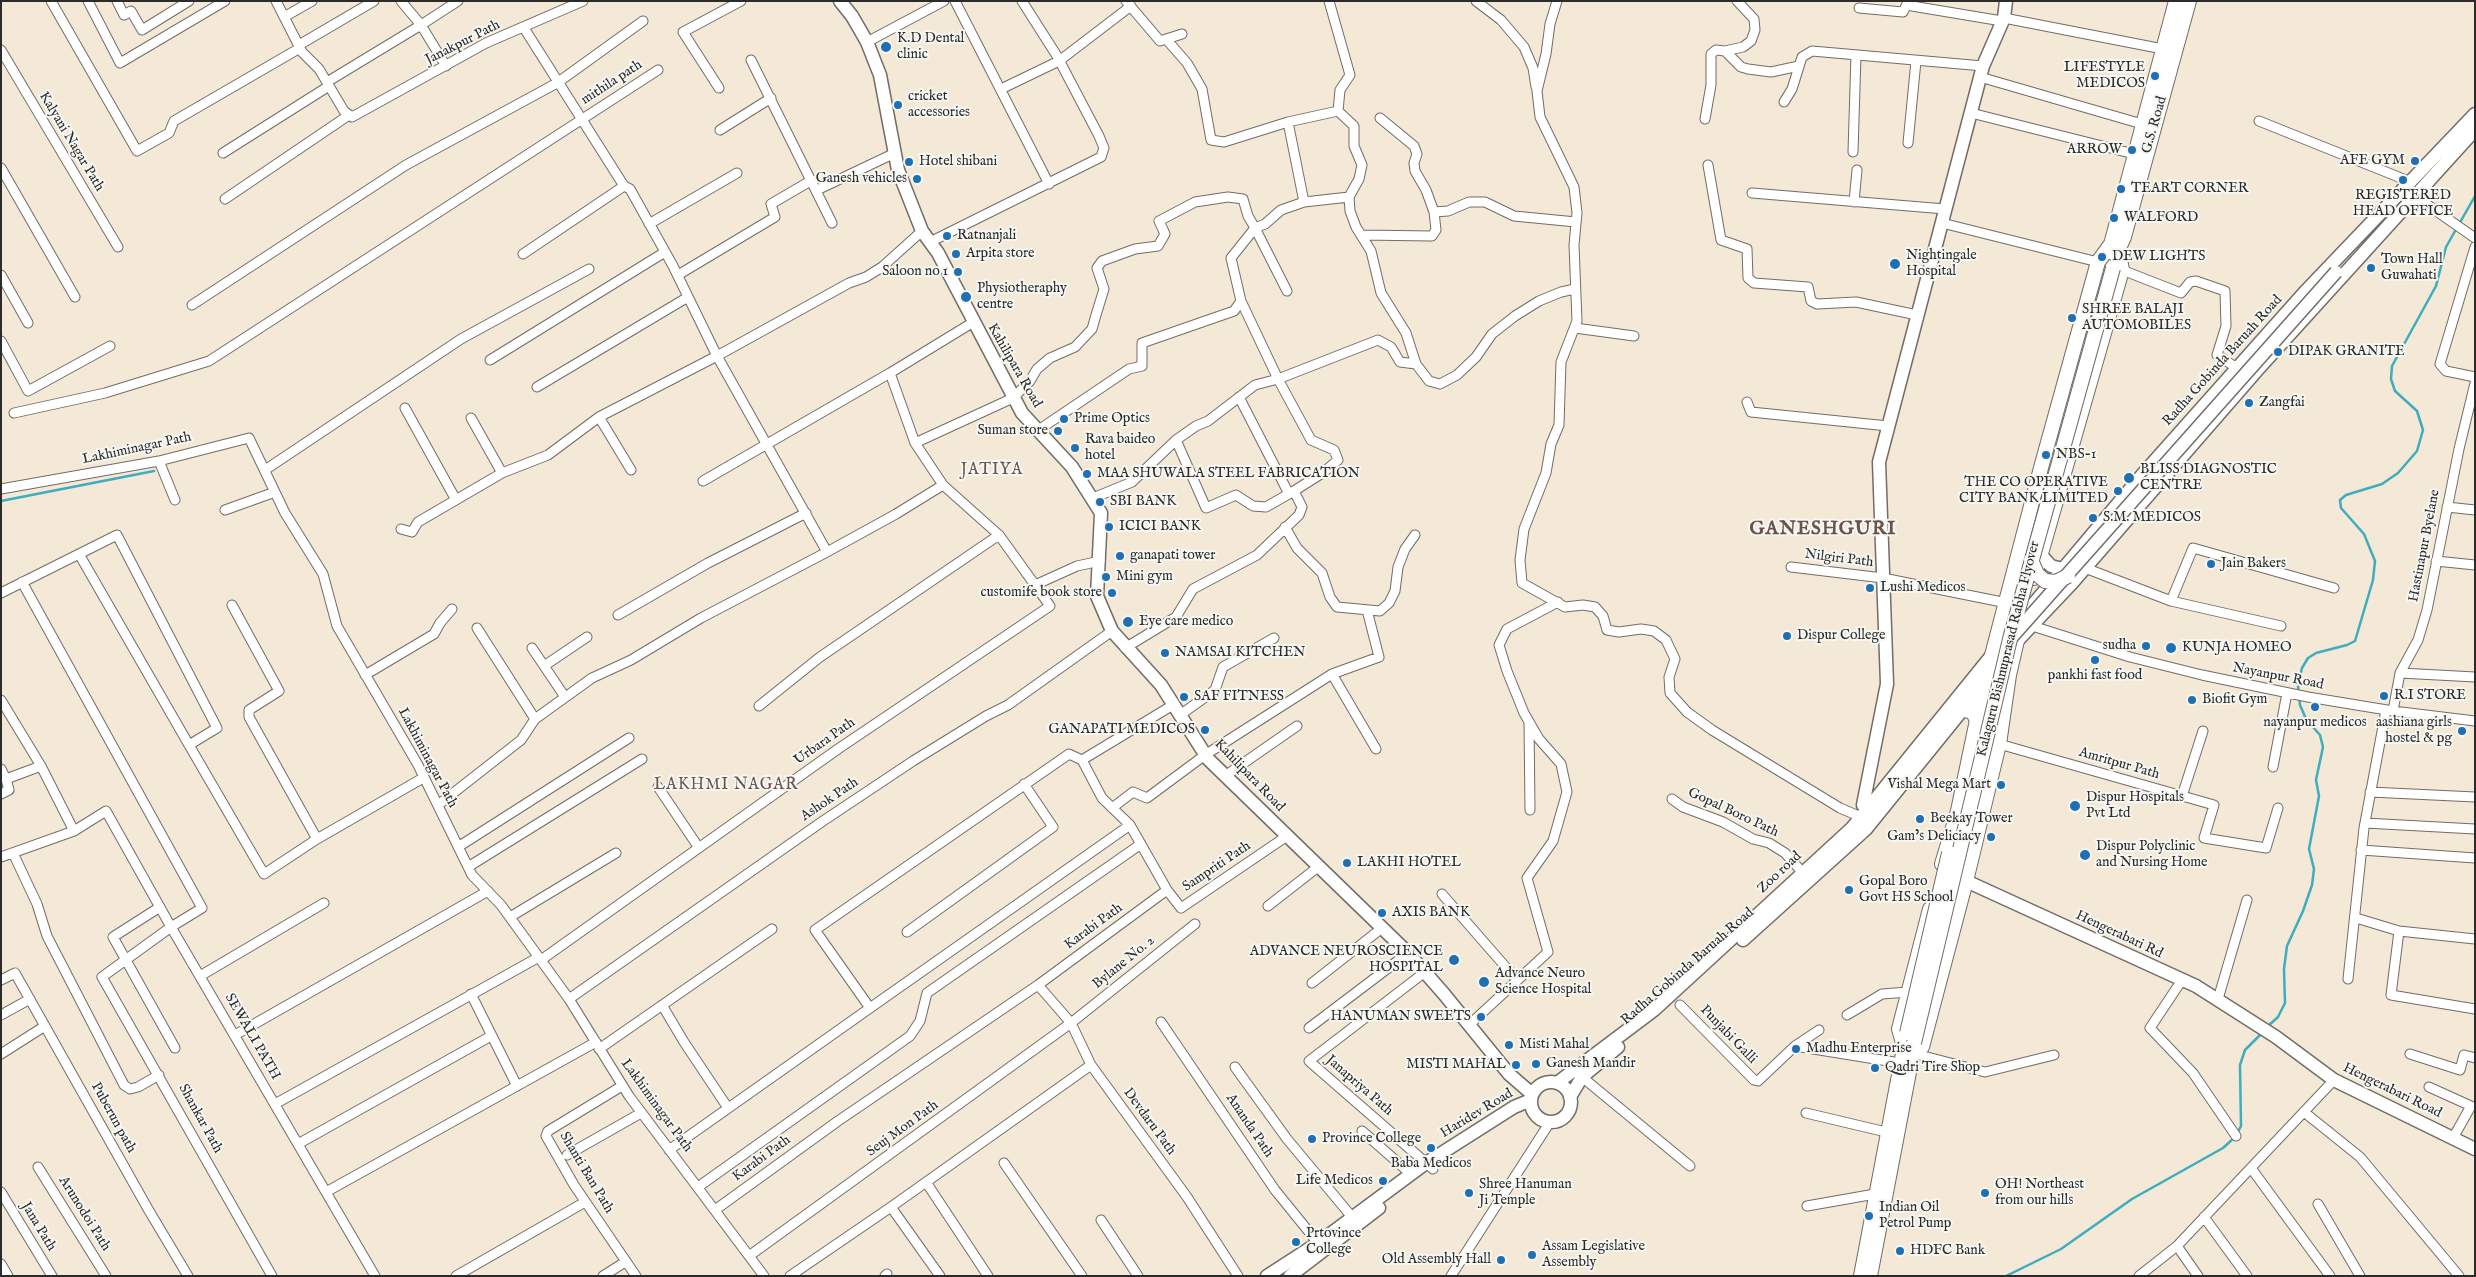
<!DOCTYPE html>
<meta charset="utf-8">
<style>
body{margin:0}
#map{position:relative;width:2476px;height:1277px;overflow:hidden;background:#f4e8d7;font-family:"IM FELL English",serif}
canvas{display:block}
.frame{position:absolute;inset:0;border:2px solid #2b2b2b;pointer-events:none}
</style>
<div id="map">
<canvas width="2476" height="1277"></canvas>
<div class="frame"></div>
</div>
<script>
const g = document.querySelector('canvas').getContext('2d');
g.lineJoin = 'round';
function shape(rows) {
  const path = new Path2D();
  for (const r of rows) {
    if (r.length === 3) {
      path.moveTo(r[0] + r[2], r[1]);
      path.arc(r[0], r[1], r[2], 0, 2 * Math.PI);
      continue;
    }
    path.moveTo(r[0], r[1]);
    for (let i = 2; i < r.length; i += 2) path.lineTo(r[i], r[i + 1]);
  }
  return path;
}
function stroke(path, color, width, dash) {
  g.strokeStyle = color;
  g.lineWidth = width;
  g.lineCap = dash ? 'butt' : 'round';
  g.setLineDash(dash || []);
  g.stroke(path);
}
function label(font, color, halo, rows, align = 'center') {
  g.font = font + ' "IM FELL English",serif';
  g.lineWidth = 4;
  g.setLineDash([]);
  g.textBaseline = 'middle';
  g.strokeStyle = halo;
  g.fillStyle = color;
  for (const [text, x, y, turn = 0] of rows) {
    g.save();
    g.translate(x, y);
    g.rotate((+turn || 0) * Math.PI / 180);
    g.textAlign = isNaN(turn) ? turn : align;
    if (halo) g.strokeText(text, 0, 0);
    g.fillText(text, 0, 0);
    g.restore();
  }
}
stroke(shape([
 [1,501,154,471],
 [2268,1026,2278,1017,2285,1003,2284,969,2287,946,2303,911,2312,885,2314,869,2309,849,2319,796,2316,780,2323,747,2320,735,2306,719,2300,705,2298,686,2302,668,2308,658,2316,653,2347,645,2355,641,2373,580,2375,561,2364,534,2341,508,2340,500,2346,495,2382,484,2398,473,2417,451,2423,430,2417,411,2395,391,2391,379,2392,366,2436,286,2446,247,2475,196],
 [2238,1132,2241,1126,2240,1065,2245,1050,2261,1034],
 [2006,1276,2061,1249,2132,1199,2223,1148,2235,1137]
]), '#3fadbd', 2.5);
const street = shape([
 [51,1,137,151,169,133,174,121,300,48],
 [88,1,120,63,225,1],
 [117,1,124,15,131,11,142,30,189,1],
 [276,1,302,52,319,69,344,111,352,117,486,43,583,1],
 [955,1,1049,184],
 [1126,1,1160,41,1182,34],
 [1476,1,1501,20,1524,47,1533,68,1536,87],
 [1557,1,1550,24,1546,54,1537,91,1540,117,1574,187,1577,213,1574,245,1577,321,1561,362,1559,425,1551,444,1546,473,1524,529,1520,560,1522,583,1565,607,1583,605,1595,607,1603,616,1607,630,1619,632,1641,629,1654,631,1666,640,1675,659,1669,677,1670,693,1687,712,1712,730,1840,808,1861,817],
 [1907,1,1907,4,1912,6,2002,21],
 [1859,8,1903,12,1907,4],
 [284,17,312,1],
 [2004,18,2163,49],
 [524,28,624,186,630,189,673,266,717,356,827,552],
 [1166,39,1187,63,1202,89,1211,140,1224,142,1288,122],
 [867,42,944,1],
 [299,45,374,1],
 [1,50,118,247],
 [1725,51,1741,67,1748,69,1771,72,1799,66],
 [751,60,832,223],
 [446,66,421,25,458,1],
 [1980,77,2142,124],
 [327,82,421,25,401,1],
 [719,88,683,32,741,1],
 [1001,89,1059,61,1131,6],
 [1784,102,1792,89,1802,57,1812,51,1983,66],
 [1338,111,1354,126,1354,146,1362,165,1359,179,1349,197],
 [1971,113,2134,154],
 [1705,119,1711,85,1711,54,1716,50,1725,51,1743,47,1751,41,1755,30,1754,19,1737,1],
 [2259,121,2411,182],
 [720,130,771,98],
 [1908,143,1916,61],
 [1853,152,1856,55],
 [223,153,329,86],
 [1708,165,1721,240,1747,249,1748,278,1754,283,1808,287,1811,301,1817,304,1856,302,1917,315],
 [1,168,75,297],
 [2405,189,2475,238],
 [817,190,895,153],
 [1752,193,1945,209],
 [225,199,349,115],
 [1304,202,1349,197,1350,211,1356,227,1371,251,1381,293,1406,333,1416,364],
 [1854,202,1857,170],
 [1434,212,1448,211,1469,202,1485,202,1514,216,1576,222],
 [1942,223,2098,262],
 [649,224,737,173],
 [1361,235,1432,236,1436,230,1434,212,1426,190,1415,171,1414,163,1417,154,1414,146,1380,118],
 [930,242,1101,157,1104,148,1099,136,1057,56,1022,1],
 [2475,247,2440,364,2446,371,2475,377],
 [523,254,624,186],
 [2122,270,2181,293,2190,282,2196,281,2225,291,2226,326,2217,355,2237,368],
 [1,275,28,323],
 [678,275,775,217,771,204,812,180],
 [1241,301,1278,379,1378,340,1391,347,1400,362,1416,364,1429,381,1440,384,1457,375,1476,357,1492,334,1515,316,1539,301,1561,292,1575,289],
 [192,305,406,165,557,83,643,21],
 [1575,328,1634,336],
 [1,341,28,391,110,346],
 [490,360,665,252],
 [890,373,915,443,943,485,999,535],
 [537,387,688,297],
 [1239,397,1289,494],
 [1747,402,1751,412,1888,426],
 [405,408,456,500],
 [14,413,105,393,209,361,658,70],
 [599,417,631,470],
 [471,418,502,473],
 [1037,431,1129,369,1142,366,1142,343,1234,311,1241,301,1231,258,1255,228,1287,291],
 [1176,440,1206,508,1236,495,1253,506,1266,507,1294,491],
 [915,443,1013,398,1030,381,1037,369,1050,358,1075,347,1092,329,1096,315,1104,289,1097,268,1102,261,1135,249,1158,246,1165,234,1159,221,1195,202,1228,197,1243,199,1248,216,1255,228,1265,224,1281,210,1304,202,1288,122,1338,111,1340,90,1350,75,1329,1],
 [159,461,175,500],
 [265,470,461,339,589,269],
 [703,481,890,373,972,323],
 [1,489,159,461,249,438,285,513,323,574,337,626,418,765,472,875,501,905,569,999,629,1096,764,1276],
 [1093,498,1132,482,1176,440,1196,426,1208,421,1255,385,1278,379,1311,440,1334,450,1338,460,1324,472,1294,491,1302,507,1299,515,1257,555,1193,589,1176,617,1125,648],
 [2447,507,2475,510],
 [225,510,275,492],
 [1285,527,1297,548,1322,573,1330,597,1337,607,1380,611,1389,603,1395,591,1398,567,1405,549,1415,535],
 [401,529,412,532,418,522,502,473,548,455,599,417,717,356,849,283,866,277,882,267,922,231],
 [79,554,189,745],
 [2436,561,2475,565],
 [1791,567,1883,578,2007,603],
 [2085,568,2171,601,2193,548,2334,588],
 [22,582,202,908,171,927,102,977,272,1276],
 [1,593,117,535,217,728,189,745,264,874,317,839,249,717,249,710,279,691,232,605],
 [2171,601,2281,626],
 [1367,610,1379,657,1332,674,1376,749],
 [618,615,708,563,806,513],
 [2026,624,2130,657,2202,675,2308,697,2393,711,2475,721],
 [477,628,535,719],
 [532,648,565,697],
 [544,666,587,637],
 [2400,673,2475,677],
 [365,675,434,634,440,623,452,609],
 [1,700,41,766,74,831,106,811,171,927,375,1276],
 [759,706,820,657,999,535,1035,585],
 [2393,711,2400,673,2418,640,2427,610,2459,449,2475,383],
 [1180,715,1215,690,1223,667,1274,638],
 [1529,722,1530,810],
 [1999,744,2214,805,2204,838,2266,848,2278,808],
 [1082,760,1102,798,1130,825],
 [2273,767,2287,693],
 [1,769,6,779],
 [1225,776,1297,726],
 [658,787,699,848],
 [2370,792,2475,797],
 [1,794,9,790,6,779,41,766],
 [2182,796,2203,731],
 [1672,799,1683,807,1723,822,1753,839,1769,843,1785,853,1803,873],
 [438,805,521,740,535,719,592,678,631,660,701,618,827,552,896,514,943,485],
 [1112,808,1133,792,1147,798,1205,755,1332,674],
 [2365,823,2475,829],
 [317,839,423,778],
 [458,847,629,738],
 [2361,850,2475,858],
 [13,853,37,904,47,936,124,1085,130,1089,138,1087,159,1075],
 [1,857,74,831],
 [468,867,642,759],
 [1167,890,1181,908,1287,836],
 [1442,894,1517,980],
 [1268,906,1318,867],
 [160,907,113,937,175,1048],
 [510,917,616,853],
 [2356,918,2399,931],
 [907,932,1053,827,1024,784],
 [2475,939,2399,931,2391,995,2475,1009],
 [541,960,838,749,1050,606,1035,585,1077,566,1100,561],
 [1425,972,1309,1061,1433,1169],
 [200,976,324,903],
 [2348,979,2364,828,2386,710],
 [1,980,15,973,148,1209,188,1276],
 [2182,980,2150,1028,2193,1073,2236,1136],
 [1312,983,1382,928],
 [1038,985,1071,1023,1091,1065,1187,1197,1238,1276],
 [471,994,517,1086],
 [569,999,823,821,913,761,986,716,1008,705,1112,631],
 [2218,999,2247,900],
 [662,1005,684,1042,728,1108],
 [1680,1005,1754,1080,1758,1081,1795,1046,1819,1030],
 [1,1015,30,999],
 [1847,1015,1882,994,1908,992],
 [1161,1022,1275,1190,1318,1243],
 [1469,1025,1548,952,1527,878,1553,841,1567,792,1561,764,1539,739,1524,713,1507,671,1499,645,1507,629,1558,602],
 [1309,1028,1408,953],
 [235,1035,488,891],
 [1795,1046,1900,1063],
 [599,1049,772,929],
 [1912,1053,1985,1072,2054,1055],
 [1,1054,45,1026],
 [2410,1054,2460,1070,2464,1055,2475,1058],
 [1235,1067,1287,1139,1352,1217],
 [1582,1077,1690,1166],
 [622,1086,548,1131,546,1136,574,1185,636,1276],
 [2429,1087,2471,1106,2453,1138],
 [275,1104,539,957],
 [2304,1112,2360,1157,2459,1276],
 [1806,1113,1886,1132],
 [1362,1131,1411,1174],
 [298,1144,491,1036],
 [669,1150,870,1008,815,930,1069,754,1082,760,1173,705],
 [567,1155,641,1113],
 [1004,1163,1082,1276],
 [38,1167,106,1276],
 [2251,1168,2330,1276],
 [926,1182,988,1276],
 [698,1187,910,1036,920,1021,927,993,1141,844],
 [1,1192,52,1276],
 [326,1192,596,1042],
 [2318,1204,2360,1276],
 [1807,1206,1875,1194],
 [891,1207,940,1276],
 [715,1210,838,1121,1038,985,1167,890,1130,825,870,1008],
 [2204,1217,2247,1276],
 [1101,1220,1138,1276],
 [2177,1246,2198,1276],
 [749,1256,1071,1023,1195,924],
 [1,1264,8,1276],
 [456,1276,585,1202],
 [603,1276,625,1262],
 [790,1276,891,1207,1091,1065],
 [885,1276,887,1274],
 [1451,1276,1550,1122],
 [2139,1276,2177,1246,2334,1080]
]);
const secondary = shape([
 [840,1,852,16,867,42,880,75,898,170,922,231,938,253,1022,413,1072,467,1101,513,1097,596,1112,631,1161,685,1208,759,1408,953,1444,994,1509,1074,1532,1094],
 [2041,555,2051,566,2062,569],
 [2025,614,2142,475,2304,293,2475,114],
 [2017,641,2072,583,2259,368,2475,130],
 [1867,810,1863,805,1887,684,1879,462,1983,66,2004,18,2006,1],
 [1966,881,2196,986,2276,1037,2334,1080,2475,1149],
 [1743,940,1866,829,1985,682,2009,675],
 [1551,1102,20],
 [1557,1083,1654,1010,1852,828,1992,655],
 [1570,1097,1582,1077,1618,1047],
 [1267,1276,1318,1243,1426,1163,1514,1107,1531,1100],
 [1290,1276,1379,1208]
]);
const primary = shape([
 [2109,252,2176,1],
 [2116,255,2124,237,2189,1],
 [2034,578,2122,270,2118,248],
 [1964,710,1973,712,1977,721],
 [1942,864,1958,811,1985,682,2042,464,2098,262,2111,244],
 [1904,1046,1899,1029,1930,909],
 [1912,1053,1922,1047,1966,881,1999,744,2009,675,2021,623],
 [1861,1276,1906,1038],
 [1870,1276,1914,1046]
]);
stroke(street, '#716d67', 11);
stroke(secondary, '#716d67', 15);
stroke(primary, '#716d67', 16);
stroke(street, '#fff', 9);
stroke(secondary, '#fff', 12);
stroke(primary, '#fff', 14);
const secondaryBridge = shape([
 [2010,639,2336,272]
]);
const primaryBridge = shape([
 [2031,560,2037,574,2045,581,2056,582,2068,576],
 [1907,1033,1949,853],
 [1914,1043,2010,639,2113,268]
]);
stroke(secondaryBridge, '#716d67', 15, []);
stroke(primaryBridge, '#716d67', 16, []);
stroke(secondaryBridge, '#fff', 12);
stroke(primaryBridge, '#fff', 14);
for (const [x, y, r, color] of [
 [886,47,6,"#1f6fb2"],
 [2155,76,5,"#1f6fb2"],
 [898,105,5,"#1f6fb2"],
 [2132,150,5,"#1f6fb2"],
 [2415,161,5,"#1f6fb2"],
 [909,162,5,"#1f6fb2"],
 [917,179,5,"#1f6fb2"],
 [2403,180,5,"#1f6fb2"],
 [2121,189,5,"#1f6fb2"],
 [2114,218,5,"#1f6fb2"],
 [947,236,5,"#1f6fb2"],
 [956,254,5,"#1f6fb2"],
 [2102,257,5,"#1f6fb2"],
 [1895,264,6,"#1f6fb2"],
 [2371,268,5,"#1f6fb2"],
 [958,272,5,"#1f6fb2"],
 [966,297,6,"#1f6fb2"],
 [2072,318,5,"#1f6fb2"],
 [2278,352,5,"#1f6fb2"],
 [2249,403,5,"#1f6fb2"],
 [1064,419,5,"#1f6fb2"],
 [1058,431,5,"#1f6fb2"],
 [1075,448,5,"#1f6fb2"],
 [2046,455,5,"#1f6fb2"],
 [1087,474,5,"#1f6fb2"],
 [2129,478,6,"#1f6fb2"],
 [2118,491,5,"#1f6fb2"],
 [1100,502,5,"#1f6fb2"],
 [2093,518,5,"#1f6fb2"],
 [1109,527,5,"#1f6fb2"],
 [1120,556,5,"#1f6fb2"],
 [2211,564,5,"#1f6fb2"],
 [1106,577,5,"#1f6fb2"],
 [1870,588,5,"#1f6fb2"],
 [1112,593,5,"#1f6fb2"],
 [1128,622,6,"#1f6fb2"],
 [1787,636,5,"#1f6fb2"],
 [2146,646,5,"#1f6fb2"],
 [2171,648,6,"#1f6fb2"],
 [1165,653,5,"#1f6fb2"],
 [2095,660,5,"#1f6fb2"],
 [2384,696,5,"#1f6fb2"],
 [1184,697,5,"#1f6fb2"],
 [2192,700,5,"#1f6fb2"],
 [2315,707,5,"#1f6fb2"],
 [1205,730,5,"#1f6fb2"],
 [2462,731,5,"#1f6fb2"],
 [2001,785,5,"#1f6fb2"],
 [2075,806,6,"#1f6fb2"],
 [1920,819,5,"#1f6fb2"],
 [1991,837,5,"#1f6fb2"],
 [2085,855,6,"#1f6fb2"],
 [1347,863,5,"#1f6fb2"],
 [1849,890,5,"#1f6fb2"],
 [1382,913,5,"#1f6fb2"],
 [1454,960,6,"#1f6fb2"],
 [1484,982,6,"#1f6fb2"],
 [1481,1017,5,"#1f6fb2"],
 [1509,1045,5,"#1f6fb2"],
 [1796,1049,5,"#1f6fb2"],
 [1536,1064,5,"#1f6fb2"],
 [1516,1065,5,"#1f6fb2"],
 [1875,1068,5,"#1f6fb2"],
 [1312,1139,5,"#1f6fb2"],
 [1431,1148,5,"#1f6fb2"],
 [1383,1181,5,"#1f6fb2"],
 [1469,1193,5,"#1f6fb2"],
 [1985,1193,5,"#1f6fb2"],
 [1869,1216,5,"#1f6fb2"],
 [1296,1242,5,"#1f6fb2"],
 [1900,1251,5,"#1f6fb2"],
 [1532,1255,5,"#1f6fb2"],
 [1501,1260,5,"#1f6fb2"]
]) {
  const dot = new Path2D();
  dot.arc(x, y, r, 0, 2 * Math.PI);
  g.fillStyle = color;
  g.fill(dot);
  stroke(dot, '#f6f6f2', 2);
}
label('14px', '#2b2b2b', '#f6f6f2', [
 ["K.D Dental",897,39],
 ["clinic",897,55],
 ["LIFESTYLE",2145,68,"right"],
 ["MEDICOS",2145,84,"right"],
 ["cricket",908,97],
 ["accessories",908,113],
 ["ARROW",2122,150,"right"],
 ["AFE GYM",2405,161,"right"],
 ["Hotel shibani",919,162],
 ["Ganesh vehicles",907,179,"right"],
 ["TEART CORNER",2131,189],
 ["REGISTERED",2403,196,"center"],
 ["HEAD OFFICE",2403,212,"center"],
 ["WALFORD",2124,218],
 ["Ratnanjali",957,236],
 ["Arpita store",966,254],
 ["Nightingale",1906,256],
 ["Hospital",1906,272],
 ["DEW LIGHTS",2112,257],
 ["Town Hall",2381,260],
 ["Guwahati",2381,276],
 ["Saloon no 1",948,272,"right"],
 ["Physiotheraphy",977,289],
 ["centre",977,305],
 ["SHREE BALAJI",2082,310],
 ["AUTOMOBILES",2082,326],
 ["DIPAK GRANITE",2288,352],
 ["Zangfai",2259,403],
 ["Prime Optics",1074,419],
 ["Suman store",1048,431,"right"],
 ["Rava baideo",1085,440],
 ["hotel",1085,456],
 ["NBS-1",2056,455],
 ["BLISS DIAGNOSTIC",2140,470],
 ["CENTRE",2140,486],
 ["MAA SHUWALA STEEL FABRICATION",1097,474],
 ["THE CO OPERATIVE",2108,483,"right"],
 ["CITY BANK LIMITED",2108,499,"right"],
 ["SBI BANK",1110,502],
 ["S.M. MEDICOS",2103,518],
 ["ICICI BANK",1119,527],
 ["ganapati tower",1130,556],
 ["Jain Bakers",2221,564],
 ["Mini gym",1116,577],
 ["Lushi Medicos",1880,588],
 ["customife book store",1102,593,"right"],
 ["Eye care medico",1139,622],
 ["Dispur College",1797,636],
 ["sudha",2136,646,"right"],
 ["KUNJA HOMEO",2182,648],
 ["NAMSAI KITCHEN",1175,653],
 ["pankhi fast food",2095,676,"center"],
 ["R.I STORE",2394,696],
 ["SAF FITNESS",1194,697],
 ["Biofit Gym",2202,700],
 ["nayanpur medicos",2315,723,"center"],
 ["aashiana girls",2452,723,"right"],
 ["hostel & pg",2452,739,"right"],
 ["GANAPATI MEDICOS",1195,730,"right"],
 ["Vishal Mega Mart",1991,785,"right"],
 ["Dispur Hospitals",2086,798],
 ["Pvt Ltd",2086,814],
 ["Beekay Tower",1930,819],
 ["Gam’s Deliciacy",1981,837,"right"],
 ["Dispur Polyclinic",2096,847],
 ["and Nursing Home",2096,863],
 ["LAKHI HOTEL",1357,863],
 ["Gopal Boro",1859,882],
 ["Govt HS School",1859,898],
 ["AXIS BANK",1392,913],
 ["ADVANCE NEUROSCIENCE",1443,952,"right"],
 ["HOSPITAL",1443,968,"right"],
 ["Advance Neuro",1495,974],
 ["Science Hospital",1495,990],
 ["HANUMAN SWEETS",1471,1017,"right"],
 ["Misti Mahal",1519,1045],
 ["Madhu Enterprise",1806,1049],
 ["Ganesh Mandir",1546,1064],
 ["MISTI MAHAL",1506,1065,"right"],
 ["Qadri Tire Shop",1885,1068],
 ["Province College",1322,1139],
 ["Baba Medicos",1431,1164,"center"],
 ["Life Medicos",1373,1181,"right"],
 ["Shree Hanuman",1479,1185],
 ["Ji Temple",1479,1201],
 ["OH! Northeast",1995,1185],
 ["from our hills",1995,1201],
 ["Indian Oil",1879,1208],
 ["Petrol Pump",1879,1224],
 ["Prtovince",1306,1234],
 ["College",1306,1250],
 ["Assam Legislative",1542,1247],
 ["Assembly",1542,1263],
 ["HDFC Bank",1910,1251],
 ["Old Assembly Hall",1491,1260,"right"]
], 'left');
label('14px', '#2b2b2b', '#f6f6f2', [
 ["Janakpur Path",463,43,-27],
 ["mithila path",612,83,-33],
 ["G.S. Road",2155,125,-74],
 ["Kalyani Nagar Path",71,142,59],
 ["Radha Gobinda Baruah Road",2223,361,-48],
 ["Kahilipara Road",1014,366,60],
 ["Lakhiminagar Path",137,449,-12],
 ["Hastinapur Byelane",2425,546,-79],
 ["Nilgiri Path",1839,559,7],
 ["Kalaguru Bishnuprasad Rabha Flyover",2009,649,-76],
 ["Nayanpur Road",2278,677,11],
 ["Urbara Path",825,742,-35],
 ["Lakhiminagar Path",427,758,62],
 ["Amritpur Path",2119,764,16],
 ["Kahilipara Road",1249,776,46],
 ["Ashok Path",830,800,-34],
 ["Gopal Boro Path",1733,813,25],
 ["Sampriti Path",1217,867,-34],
 ["Zoo road",1780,873,-43],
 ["Karabi Path",1094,927,-36],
 ["Hengerabari Rd",2119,935,25],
 ["Bylane No. 2",1124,963,-39],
 ["Radha Gobinda Baruah Road",1688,967,-41],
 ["Punjabi Galli",1728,1035,46],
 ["SEWALI PATH",252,1037,60],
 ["Janapriya Path",1359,1086,41],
 ["Hengerabari Road",2392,1091,26],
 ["Lakhiminagar Path",656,1106,54],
 ["Haridev Road",1477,1114,-31],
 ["Puberun path",113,1118,61],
 ["Shankar Path",200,1119,61],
 ["Devdaru Path",1149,1122,54],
 ["Ananda Path",1249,1126,56],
 ["Seuj Mon Path",903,1129,-36],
 ["Karabi Path",762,1159,-36],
 ["Shanti Ban Path",586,1173,59],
 ["Arunodoi Path",84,1214,58],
 ["Jana Path",38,1227,59]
]);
g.letterSpacing = '1px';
label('16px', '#6a524d', '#f6f6f2', [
 ["JATIYA",992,471],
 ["LAKHMI NAGAR",726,786]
]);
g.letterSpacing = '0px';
g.letterSpacing = '1px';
label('bold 19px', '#6a524d', '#f6f6f2', [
 ["GANESHGURI",1823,530]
]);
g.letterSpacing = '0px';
</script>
